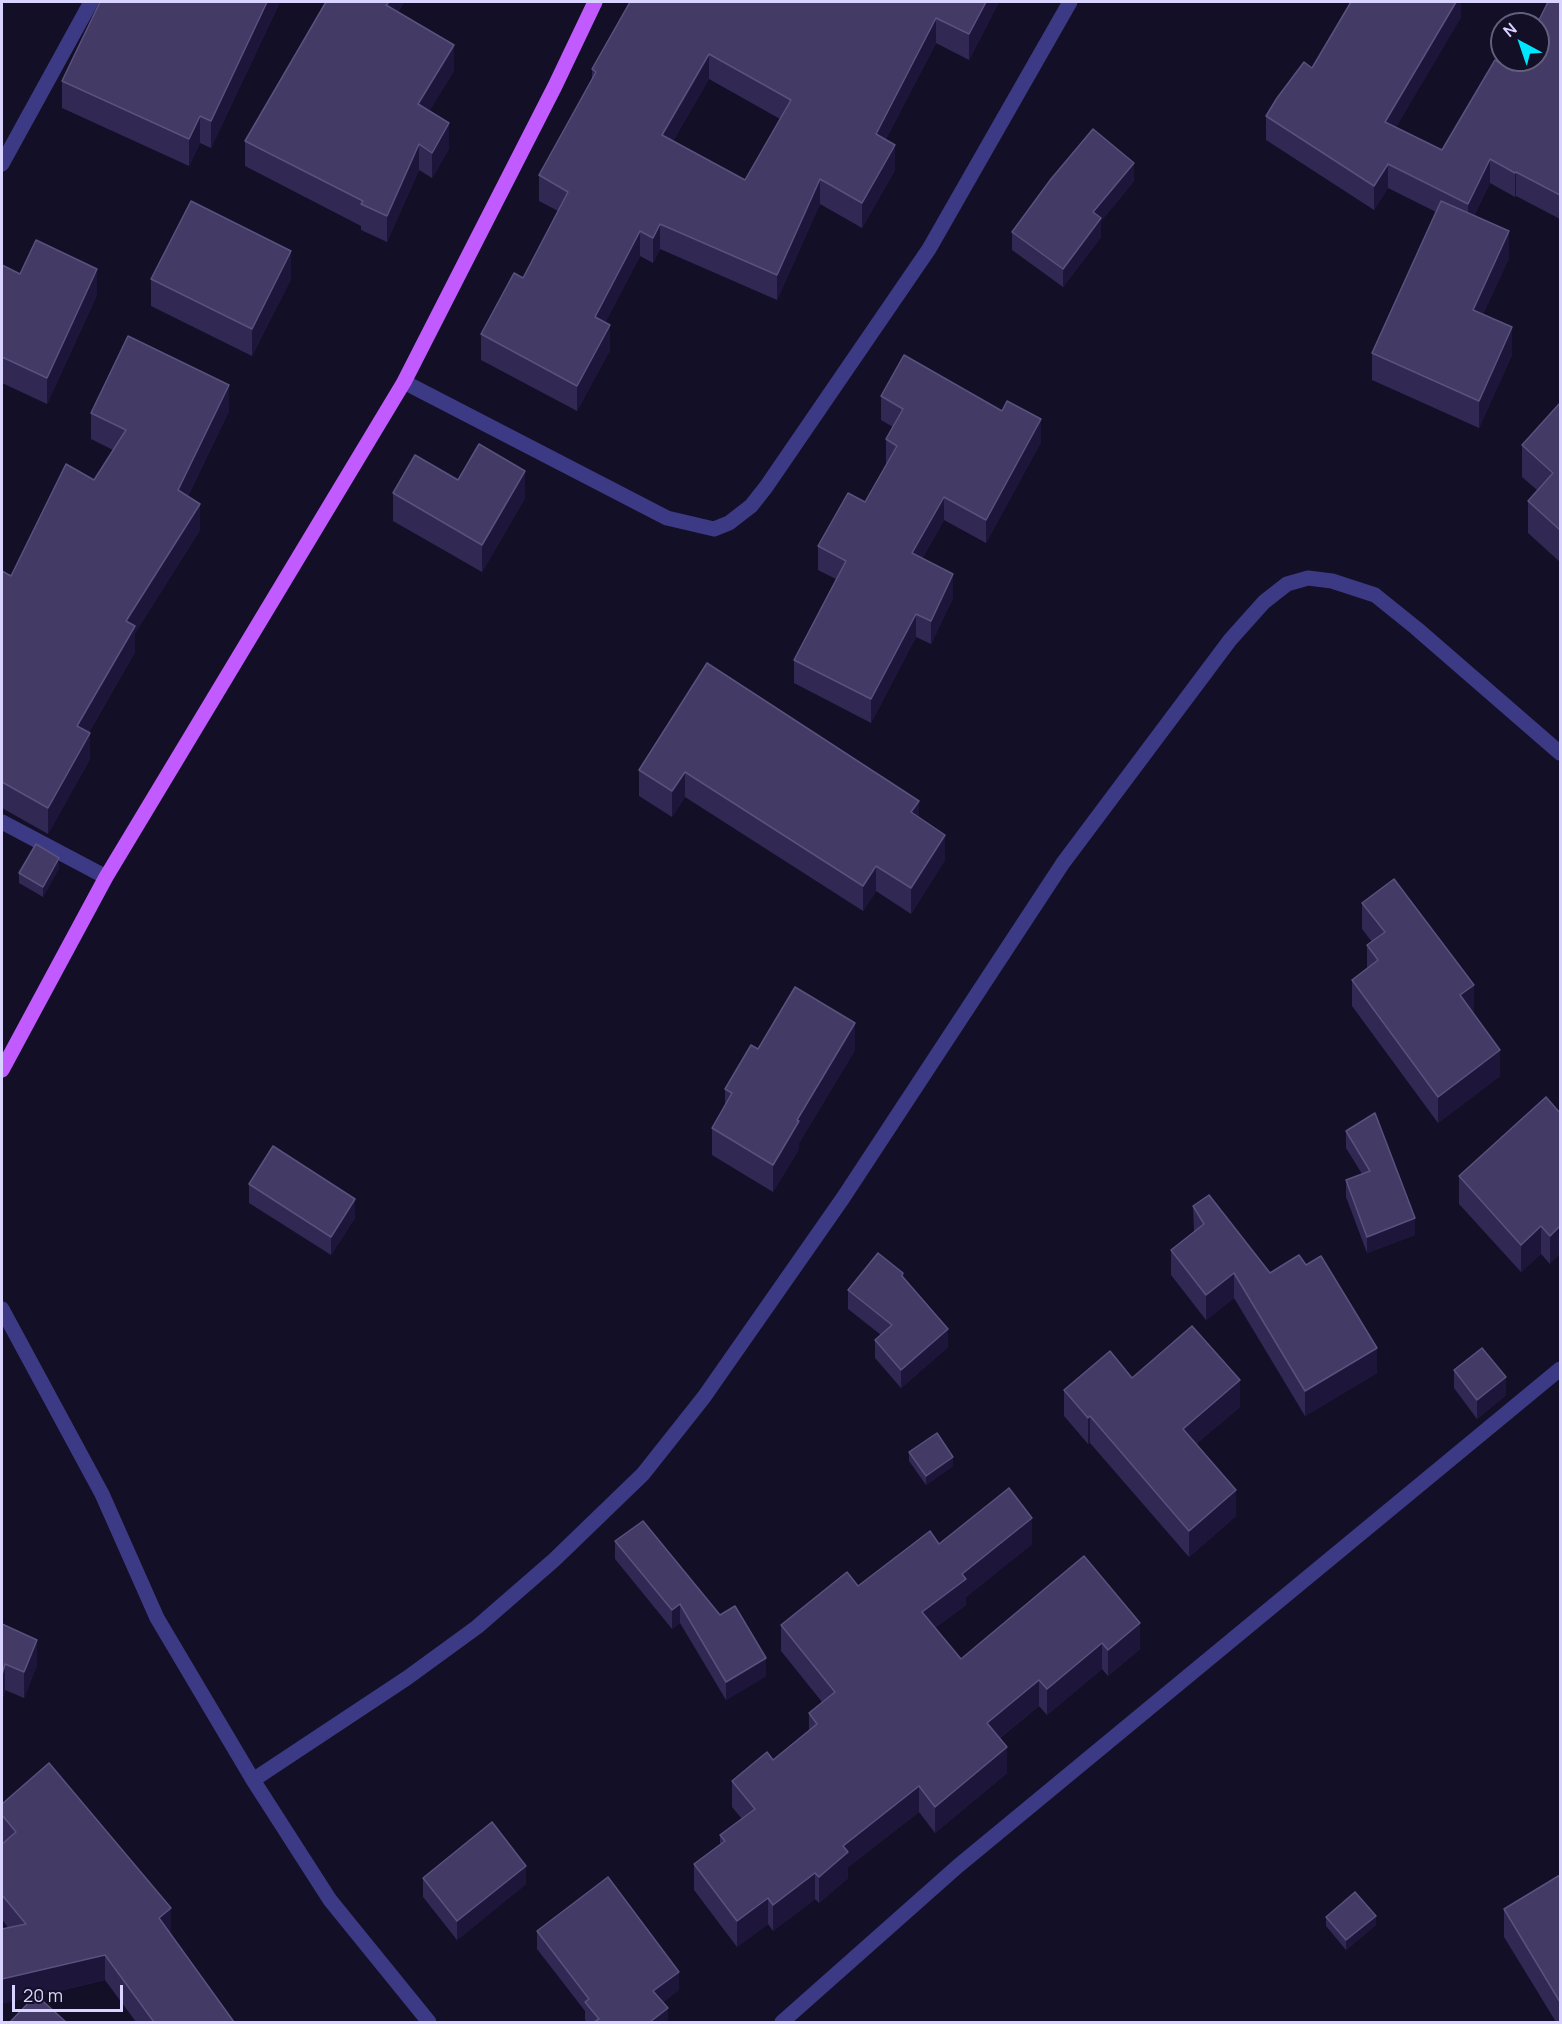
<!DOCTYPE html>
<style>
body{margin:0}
#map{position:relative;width:1562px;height:2024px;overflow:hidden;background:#130f26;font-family:Manrope,sans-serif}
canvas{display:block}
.frame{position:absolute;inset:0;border:3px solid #d9d4ff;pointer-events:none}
.north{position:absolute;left:1490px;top:12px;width:60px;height:60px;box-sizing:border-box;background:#130f26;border:2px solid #625e7d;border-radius:50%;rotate:320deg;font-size:16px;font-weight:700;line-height:24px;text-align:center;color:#d9d4ff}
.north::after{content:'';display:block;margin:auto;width:21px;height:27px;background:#00e5ff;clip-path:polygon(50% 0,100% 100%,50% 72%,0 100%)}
.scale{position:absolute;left:12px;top:1985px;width:111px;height:27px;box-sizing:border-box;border:3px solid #d9d4ff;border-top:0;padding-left:8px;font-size:18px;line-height:21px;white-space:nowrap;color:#d9d4ff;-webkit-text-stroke:4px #130f26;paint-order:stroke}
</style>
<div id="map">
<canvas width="1562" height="2024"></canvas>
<div class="frame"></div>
<div class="north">N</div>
<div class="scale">20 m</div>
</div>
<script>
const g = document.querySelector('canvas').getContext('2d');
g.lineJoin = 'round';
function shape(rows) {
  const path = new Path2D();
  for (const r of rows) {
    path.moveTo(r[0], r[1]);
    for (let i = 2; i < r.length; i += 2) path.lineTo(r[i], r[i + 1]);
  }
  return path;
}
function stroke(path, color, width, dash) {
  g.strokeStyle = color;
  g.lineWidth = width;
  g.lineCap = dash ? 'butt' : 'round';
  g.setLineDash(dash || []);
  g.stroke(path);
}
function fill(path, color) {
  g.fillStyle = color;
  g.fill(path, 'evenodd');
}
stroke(shape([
 [2,164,91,2],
 [404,382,667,518,714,529,729,523,751,506,766,487,929,249,1070,2],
 [2,822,106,877],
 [2,1309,102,1494,157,1618,253,1780,330,1900,429,2022],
 [253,1780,407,1678,477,1627,554,1560,643,1474,704,1397,843,1198,1063,863,1230,640,1264,602,1287,584,1308,578,1332,581,1375,595,1416,628,1560,753],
 [782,2022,958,1866,1560,1369]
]), '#3d3a85', 15);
stroke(shape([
 [2,1070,106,877,404,382,555,86,595,2]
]), '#c25bff', 15);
fill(shape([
 [280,2,211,148,200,143,189,166,62,108,62,81],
 [404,2,398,12,454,71,429,111,449,149,432,178,419,170,387,242,361,230,361,226,245,166,245,141],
 [630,2,999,2,969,60,936,43,886,139,895,170,862,228,820,204,777,300,660,249,653,263,640,256,605,323,610,350,577,411,481,360,481,334,523,278,558,211,539,201,539,175,592,80,592,69],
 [709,79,780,119,745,180,673,141],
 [1461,2,1461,17,1396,127,1442,150,1513,71,1560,2,1560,219,1516,196,1515,197,1490,183,1474,216,1509,258,1483,314,1512,355,1479,428,1372,380,1372,353,1436,212,1388,188,1374,210,1266,140,1266,116,1312,68],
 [1134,181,1101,221,1101,237,1063,287,1012,250,1012,232],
 [2,265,20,274,97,295,47,404,2,383],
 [151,279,291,279,252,356,151,306],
 [1560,358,1560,392,1559,391,1559,359],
 [881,396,1041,442,986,543,944,520,922,559,953,598,931,644,916,637,871,723,794,683,794,660,836,579,818,570,818,546,865,502,887,464,886,463,886,439,893,427,881,420],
 [1560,403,1560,562,1528,533,1528,501,1537,490,1522,477,1522,445],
 [229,411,188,496,200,530,135,633,135,652,89,732,90,759,48,834,2,808,2,571,11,576,94,480,113,450,91,439,91,413],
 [393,493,525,498,482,572,393,521],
 [707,663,919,817,945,860,911,914,876,891,863,911,685,797,672,817,639,796,639,770],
 [59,868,43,897,19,883,19,873],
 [1362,903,1474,1011,1472,1012,1500,1076,1438,1123,1352,1006,1352,980,1367,968,1367,945,1372,942,1362,929],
 [758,1049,855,1050,799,1143,799,1149,773,1192,712,1155,712,1128,725,1105,725,1089],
 [1560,1113,1550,1264,1541,1254,1521,1272,1459,1204,1459,1176],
 [1346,1131,1415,1235,1367,1253,1346,1197,1346,1180,1362,1174,1346,1148],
 [249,1184,355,1218,331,1255,249,1203],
 [1193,1206,1270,1273,1377,1373,1305,1416,1234,1298,1206,1320,1171,1275,1171,1250,1194,1232],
 [903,1278,948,1347,901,1388,875,1358,875,1340,881,1335,848,1309,848,1290],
 [1454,1370,1506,1395,1477,1419,1454,1388],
 [1132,1378,1240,1407,1196,1444,1236,1516,1189,1557,1090,1443,1088,1444,1064,1416,1064,1390],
 [909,1452,953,1466,926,1485,909,1461],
 [615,1541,766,1676,726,1700,680,1623,672,1629,615,1559],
 [939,1544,1032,1544,966,1597,966,1605,935,1628,961,1659,1084,1556,1140,1649,1108,1676,1102,1669,1047,1715,1039,1706,1000,1738,1007,1773,935,1833,919,1812,848,1867,848,1878,819,1903,815,1899,773,1931,768,1924,737,1947,694,1890,694,1864,720,1844,720,1835,742,1819,732,1807,732,1781,773,1760,809,1731,809,1713,822,1702,781,1651,781,1625],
 [2,1624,37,1665,24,1698,5,1690,2,1701],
 [2,1804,171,1933,170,1934,234,2022,136,2022,105,1980,34,1997,8,1928,2,1919,2,1844,4,1842,2,1840],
 [1560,1875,1560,2022,1556,2022,1504,1937,1504,1909],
 [423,1878,526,1884,457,1940,423,1897],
 [1326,1917,1376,1925,1346,1950,1326,1926],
 [537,1931,679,1990,663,2002,668,2022,587,2022,585,2020,585,2011,537,1949]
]), '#312854');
fill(shape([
 [267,2,280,2,211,148,211,121],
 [389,2,404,2,386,31,386,5],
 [986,2,999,2,969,60,969,34],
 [1456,2,1461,2,1461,17,1385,146,1385,122],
 [936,18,936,43,876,159,876,134],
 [454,45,454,71,418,130,418,104],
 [709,54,709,79,662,160,662,135],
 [200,116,200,143,189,166,189,139],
 [449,123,449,149,432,178,432,153],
 [419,144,419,170,387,242,387,216],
 [895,145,895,170,862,228,862,203],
 [1490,159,1490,183,1468,228,1468,204],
 [1134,163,1134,181,1101,221,1101,237,1063,287,1063,269,1093,212],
 [1388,164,1388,188,1374,210,1374,186],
 [1516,172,1516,196,1515,197,1515,173],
 [820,179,820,204,777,300,777,275],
 [660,224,660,249,653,263,653,238],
 [640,231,640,256,595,343,595,317],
 [1509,231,1509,258,1473,337,1473,310],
 [291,251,291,279,252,356,252,329],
 [97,269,97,295,47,404,47,378],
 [610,325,610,350,577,411,577,386],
 [1512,327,1512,355,1479,428,1479,401],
 [229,385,229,411,178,516,178,490],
 [1041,419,1041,442,986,543,986,520],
 [525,471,525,498,482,572,482,545],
 [944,497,944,520,912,577,912,553],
 [200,504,200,530,135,633,135,652,77,752,77,726,126,621],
 [953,574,953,598,931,644,931,621],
 [916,614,916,637,871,723,871,699],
 [90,733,90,759,48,834,48,808],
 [685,772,685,797,672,817,672,791],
 [919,801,919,826,911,812],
 [945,835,945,860,911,914,911,888],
 [59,858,59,868,43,897,43,887],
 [876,866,876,891,863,911,863,886],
 [1474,985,1474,1011,1460,1022,1460,995],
 [855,1023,855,1050,799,1143,799,1149,773,1192,773,1165,797,1120],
 [1500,1050,1500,1076,1438,1123,1438,1097],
 [355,1199,355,1218,331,1255,331,1237],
 [1415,1218,1415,1235,1367,1253,1367,1237],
 [1541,1226,1541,1254,1521,1272,1521,1245],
 [1560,1226,1560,1254,1550,1264,1550,1236],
 [1234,1273,1234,1298,1206,1320,1206,1295],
 [948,1329,948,1347,901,1388,901,1370],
 [1377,1348,1377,1373,1305,1416,1305,1391],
 [1506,1377,1506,1395,1477,1419,1477,1400],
 [1240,1380,1240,1407,1183,1455,1183,1429],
 [1090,1416,1090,1443,1088,1444,1088,1418],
 [953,1457,953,1466,926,1485,926,1476],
 [1236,1490,1236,1516,1189,1557,1189,1531],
 [1032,1518,1032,1544,966,1597,966,1605,922,1638,922,1612,962,1574],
 [680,1604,680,1623,672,1629,672,1610],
 [1140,1623,1140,1649,1108,1676,1108,1650],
 [37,1640,37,1665,24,1698,24,1672],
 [1102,1643,1102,1669,1047,1715,1047,1689],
 [766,1658,766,1676,726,1700,726,1682],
 [5,1664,5,1690,2,1701,2,1675],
 [1039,1680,1039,1706,987,1748,987,1723],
 [3,1725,3,1751,2,1753,2,1728],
 [1007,1747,1007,1773,935,1833,935,1807],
 [919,1786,919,1812,848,1867,848,1878,819,1903,819,1877,843,1846],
 [526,1866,526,1884,457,1940,457,1921],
 [815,1873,815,1899,773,1931,773,1905],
 [768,1898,768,1924,737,1947,737,1921],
 [171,1908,171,1933,159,1943,159,1918],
 [1376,1916,1376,1925,1346,1950,1346,1940],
 [105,1955,105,1980,2,2004,2,1979],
 [679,1972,679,1990,653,2009,653,1991],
 [668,2008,668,2022,650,2022]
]), '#1d163a');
const building = shape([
 [100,2,267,2,211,121,200,116,189,139,62,81,100,2],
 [326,2,389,2,386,5,454,45,418,104,449,123,432,153,419,144,387,216,361,204,363,201,245,141,326,2],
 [630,2,986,2,969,34,936,18,876,134,895,145,862,203,820,179,777,275,660,224,653,238,640,231,595,317,610,325,577,386,481,334,514,273,523,278,568,192,539,175,596,72,592,69,630,2],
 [709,54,791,100,745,180,662,135,709,54],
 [1351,2,1456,2,1385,122,1442,150,1495,60,1513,71,1519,60,1538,60,1538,24,1537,24,1548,2,1560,2,1560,195,1516,172,1515,173,1490,159,1468,204,1388,164,1374,186,1266,116,1277,98,1304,62,1312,68,1351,2],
 [1093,129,1134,163,1093,212,1101,218,1063,269,1012,232,1051,179,1093,129],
 [191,201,291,251,252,329,151,279,191,201],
 [1441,201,1509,231,1473,310,1512,327,1479,401,1372,353,1441,201],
 [36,240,97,269,47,378,2,357,2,265,20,274,36,240],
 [128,336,229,385,178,490,200,504,126,621,135,626,77,726,90,733,48,808,2,782,2,571,11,576,66,464,94,480,126,430,91,413,128,336],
 [904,355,1002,411,1007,401,1041,419,986,520,944,497,912,553,953,574,931,621,916,614,871,699,794,660,846,561,818,546,848,493,865,502,897,446,886,439,903,409,881,396,904,355],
 [1560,403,1560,530,1528,501,1553,473,1522,445,1560,403],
 [479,444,525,471,482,545,393,493,415,455,458,480,479,444],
 [707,663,919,801,911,812,945,835,911,888,876,866,863,886,685,772,672,791,639,770,707,663],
 [36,844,59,858,43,887,19,873,36,844],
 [1394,879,1474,985,1460,995,1500,1050,1438,1097,1352,980,1378,960,1367,945,1385,932,1362,903,1394,879],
 [795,987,855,1023,797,1120,799,1121,773,1165,712,1128,732,1093,725,1089,751,1045,758,1049,795,987],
 [1546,1097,1560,1113,1560,1226,1550,1236,1541,1226,1521,1245,1459,1176,1546,1097],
 [1375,1113,1415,1218,1367,1237,1346,1180,1370,1171,1346,1131,1375,1113],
 [273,1146,355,1199,331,1237,249,1184,273,1146],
 [1209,1195,1270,1273,1299,1255,1306,1265,1321,1256,1377,1348,1305,1391,1234,1273,1206,1295,1171,1250,1204,1224,1193,1206,1209,1195],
 [878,1253,903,1273,902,1276,948,1329,901,1370,875,1340,892,1325,848,1290,878,1253],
 [1192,1326,1240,1380,1183,1429,1236,1490,1189,1531,1090,1416,1088,1418,1064,1390,1110,1351,1132,1378,1192,1326],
 [1482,1348,1506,1377,1477,1400,1454,1370,1482,1348],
 [937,1433,953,1457,926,1476,909,1452,937,1433],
 [1009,1488,1032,1518,962,1574,966,1579,922,1612,961,1659,1084,1556,1140,1623,1108,1650,1102,1643,1047,1689,1039,1680,987,1723,1007,1747,935,1807,919,1786,843,1846,848,1852,819,1877,815,1873,773,1905,768,1898,737,1921,694,1864,725,1841,720,1835,755,1809,732,1781,767,1752,773,1760,817,1724,809,1713,835,1692,781,1625,847,1572,858,1586,930,1531,939,1544,1009,1488],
 [643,1521,720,1615,735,1606,766,1658,726,1682,680,1604,672,1610,615,1541,643,1521],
 [2,1624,37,1640,24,1672,5,1664,2,1675,2,1624],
 [49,1763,171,1908,159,1918,234,2022,154,2022,105,1955,2,1979,2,1929,26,1924,2,1895,2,1844,16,1832,2,1815,2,1804,49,1763],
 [492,1822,526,1866,457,1921,423,1878,492,1822],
 [1560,1875,1560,2002,1504,1909,1560,1875],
 [608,1877,679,1972,653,1991,668,2008,650,2022,594,2022,599,2019,585,2002,589,1999,537,1931,608,1877],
 [1355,1892,1376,1916,1346,1940,1326,1917,1355,1892],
 [36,1995,66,2022,10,2022,36,1995]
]);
fill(building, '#433a66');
stroke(building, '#5a527e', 1.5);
</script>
